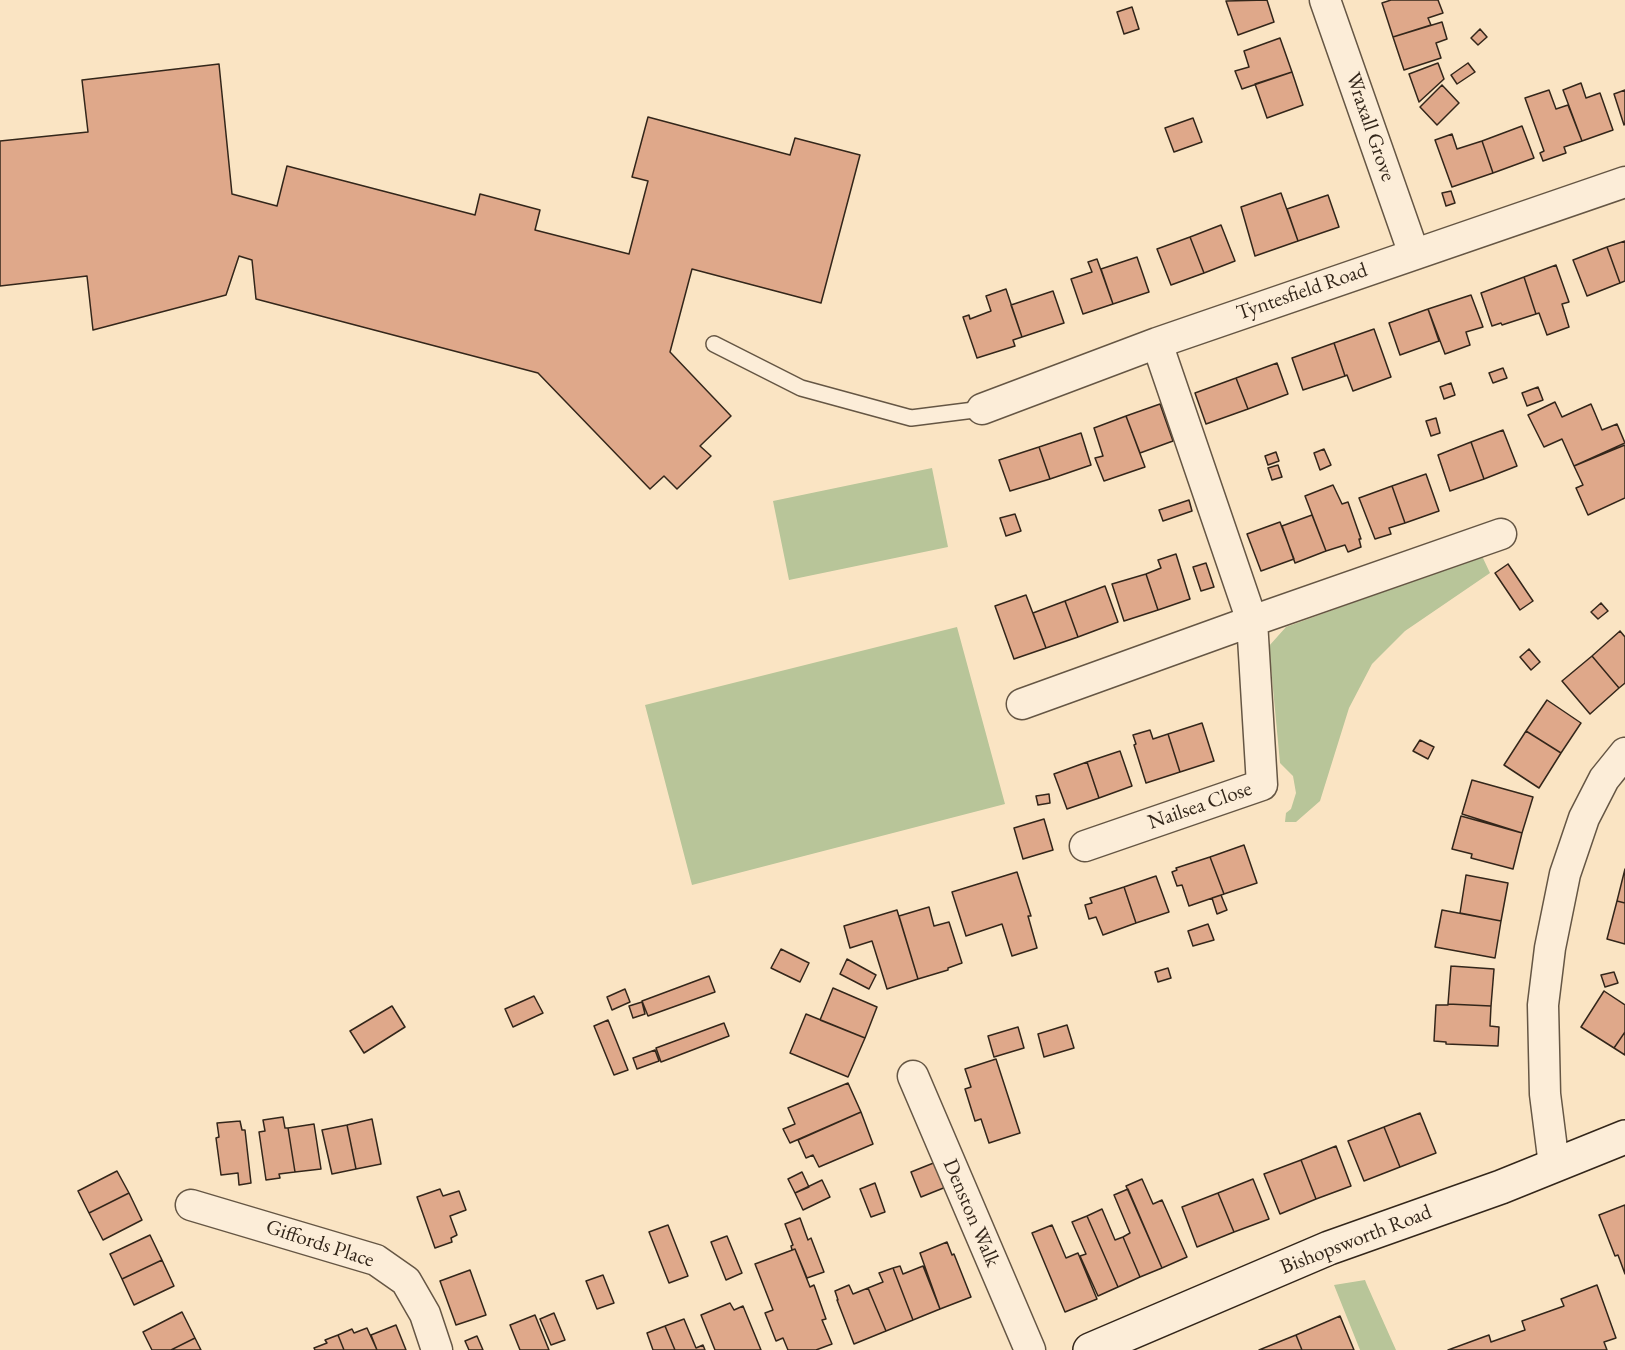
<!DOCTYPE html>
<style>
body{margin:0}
canvas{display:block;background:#fae4c3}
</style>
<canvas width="1625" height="1350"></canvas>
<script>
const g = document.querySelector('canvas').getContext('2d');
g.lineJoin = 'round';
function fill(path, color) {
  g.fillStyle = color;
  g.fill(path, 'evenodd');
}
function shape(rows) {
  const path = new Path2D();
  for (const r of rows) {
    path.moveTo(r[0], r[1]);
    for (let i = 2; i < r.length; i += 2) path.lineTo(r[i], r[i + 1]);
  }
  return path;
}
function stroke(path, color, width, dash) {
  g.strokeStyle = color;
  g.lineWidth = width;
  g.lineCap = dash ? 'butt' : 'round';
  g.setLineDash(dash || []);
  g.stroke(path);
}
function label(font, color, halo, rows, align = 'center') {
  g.font = font + ' "EB Garamond",serif';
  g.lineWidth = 5;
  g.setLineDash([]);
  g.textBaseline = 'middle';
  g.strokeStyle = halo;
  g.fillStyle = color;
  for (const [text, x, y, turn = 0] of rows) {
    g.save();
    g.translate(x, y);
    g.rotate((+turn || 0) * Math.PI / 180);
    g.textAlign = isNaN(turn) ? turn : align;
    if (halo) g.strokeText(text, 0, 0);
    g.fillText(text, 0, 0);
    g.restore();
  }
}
fill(shape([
 [932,468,948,547,789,580,773,501],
 [1482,556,1490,573,1405,631,1372,664,1349,708,1320,801,1296,822,1285,822,1286,813,1291,809,1296,793,1293,776,1280,763,1269,646,1286,627],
 [957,627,1005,804,692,885,645,705],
 [1365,1280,1367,1285,1396,1350,1360,1350,1334,1285]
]), '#b8c599');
const building = shape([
 [1267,0,1274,22,1238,35,1226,1,1267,0],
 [1391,0,1438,0,1443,13,1428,18,1431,25,1393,37,1382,3,1391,0],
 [1132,7,1139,29,1124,34,1117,12,1132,7],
 [1442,22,1447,39,1436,43,1441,58,1404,70,1393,37,1442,22],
 [1480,29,1487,37,1478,45,1471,38,1480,29],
 [1280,38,1292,72,1242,89,1235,71,1249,67,1244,51,1280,38],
 [1438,63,1444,79,1419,102,1409,74,1438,63],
 [1468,63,1475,72,1457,84,1451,75,1468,63],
 [219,64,232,194,277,206,287,166,475,215,480,194,540,210,535,230,629,254,648,181,632,177,648,117,790,155,795,138,860,155,821,303,692,269,670,352,731,416,700,446,711,456,677,489,664,476,650,489,538,373,256,299,252,260,239,256,226,295,93,330,87,276,0,286,0,141,88,132,82,80,219,64],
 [1292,72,1303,105,1267,118,1255,84,1292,72],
 [1581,83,1586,98,1600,93,1613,130,1582,141,1563,90,1581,83],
 [1442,85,1459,103,1437,125,1420,107,1442,85],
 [1549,90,1556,109,1568,105,1582,141,1564,147,1566,153,1543,161,1540,153,1544,151,1525,98,1549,90],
 [1625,90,1625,124,1624,125,1614,94,1625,90],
 [1193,118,1202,142,1174,152,1165,128,1193,118],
 [1522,126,1534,158,1493,173,1482,141,1522,126],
 [1452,134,1457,149,1482,141,1493,173,1452,187,1435,140,1452,134],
 [1451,191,1455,203,1446,206,1442,193,1451,191],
 [1281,193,1298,241,1255,256,1241,207,1281,193],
 [1328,195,1339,227,1298,241,1287,209,1328,195],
 [1221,225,1235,261,1204,273,1190,237,1221,225],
 [1190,237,1204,273,1171,285,1157,249,1190,237],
 [1625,241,1625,281,1620,283,1607,247,1625,241],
 [1607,247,1620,283,1587,296,1573,260,1607,247],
 [1137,257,1149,292,1113,304,1101,269,1137,257],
 [1097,259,1113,304,1083,314,1071,279,1092,272,1088,262,1097,259],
 [1556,265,1569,302,1562,304,1569,327,1547,335,1539,313,1536,314,1524,277,1556,265],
 [1524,277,1536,314,1502,325,1501,323,1492,326,1481,293,1524,277],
 [1006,289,1022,337,1013,340,1015,346,977,358,963,317,969,315,970,319,991,311,986,296,1006,289],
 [1053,291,1064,323,1022,337,1011,305,1053,291],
 [1471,295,1483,327,1466,332,1470,345,1445,354,1428,309,1471,295],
 [1428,309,1439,341,1400,355,1389,323,1428,309],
 [1374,329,1391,377,1353,391,1347,375,1345,376,1334,343,1374,329],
 [1334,343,1345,376,1303,390,1292,358,1334,343],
 [1277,363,1288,394,1248,409,1236,378,1277,363],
 [1503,368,1507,378,1493,383,1489,373,1503,368],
 [1236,378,1248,409,1206,424,1195,393,1236,378],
 [1451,383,1455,395,1444,399,1440,387,1451,383],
 [1538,387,1543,400,1527,406,1522,393,1538,387],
 [1555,402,1562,417,1591,404,1602,430,1617,424,1625,443,1574,466,1562,439,1544,447,1528,415,1555,402],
 [1160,404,1173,441,1140,453,1126,416,1160,404],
 [1126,416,1145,467,1104,481,1095,458,1103,456,1094,428,1126,416],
 [1436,418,1440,433,1431,436,1426,421,1436,418],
 [1503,430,1517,466,1484,479,1471,442,1503,430],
 [1081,433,1091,465,1050,479,1039,447,1081,433],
 [1471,442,1484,479,1450,491,1438,455,1471,442],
 [1625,445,1625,498,1588,515,1576,488,1583,485,1574,466,1625,445],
 [1039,447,1050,479,1010,491,999,460,1039,447],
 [1324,449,1331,465,1320,470,1314,453,1324,449],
 [1276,452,1279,461,1268,465,1265,456,1276,452],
 [1278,465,1282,477,1272,480,1268,468,1278,465],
 [1426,474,1439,511,1405,523,1392,486,1426,474],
 [1333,485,1342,504,1348,502,1361,539,1359,539,1361,547,1348,552,1345,545,1326,551,1305,496,1333,485],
 [1392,486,1405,523,1389,528,1391,534,1375,539,1359,498,1392,486],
 [1189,500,1192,511,1163,521,1159,510,1189,500],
 [1015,514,1021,531,1006,536,1000,518,1015,514],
 [1312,515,1326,551,1295,563,1282,526,1312,515],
 [1280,522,1294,559,1261,571,1247,534,1280,522],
 [1176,554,1190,599,1158,610,1146,574,1161,568,1158,560,1176,554],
 [1206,563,1214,587,1201,591,1193,567,1206,563],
 [1508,564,1533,601,1520,610,1495,573,1508,564],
 [1146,574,1158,610,1124,621,1112,584,1146,574],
 [1105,586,1118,622,1078,637,1065,601,1105,586],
 [1026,595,1046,648,1014,659,995,606,1026,595],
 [1065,601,1078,637,1046,648,1033,613,1065,601],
 [1601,603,1608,611,1598,619,1591,612,1601,603],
 [1620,631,1625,637,1625,683,1619,688,1592,656,1620,631],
 [1529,649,1540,662,1531,670,1520,657,1529,649],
 [1592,656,1619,688,1590,714,1562,681,1592,656],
 [1547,700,1581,723,1561,753,1526,731,1547,700],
 [1202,723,1214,761,1180,772,1168,734,1202,723],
 [1150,730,1153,739,1168,734,1180,772,1146,783,1134,745,1136,744,1133,735,1150,730],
 [1526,731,1561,753,1539,788,1504,765,1526,731],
 [1420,740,1434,747,1428,759,1413,751,1420,740],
 [1120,751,1132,786,1099,798,1087,762,1120,751],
 [1087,762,1099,798,1067,809,1054,774,1087,762],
 [1472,780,1533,797,1522,833,1462,814,1472,780],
 [1049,794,1050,803,1038,805,1036,796,1049,794],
 [1461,816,1522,833,1513,869,1471,858,1472,854,1452,849,1461,816],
 [1044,819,1053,850,1023,859,1014,828,1044,819],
 [1244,845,1257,883,1224,894,1210,857,1244,845],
 [1210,857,1224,894,1189,906,1182,885,1177,886,1172,872,1177,870,1176,868,1210,857],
 [1625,869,1625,903,1617,901,1625,869],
 [1017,872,1031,916,1028,916,1037,948,1012,956,1002,924,966,936,952,892,1017,872],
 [1466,875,1508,883,1501,921,1460,913,1466,875],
 [1156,876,1169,912,1136,923,1124,887,1156,876],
 [1124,887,1136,923,1103,935,1096,917,1089,919,1085,905,1092,903,1090,898,1124,887],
 [1221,895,1227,910,1217,914,1212,898,1221,895],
 [1617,901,1625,903,1625,944,1607,939,1617,901],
 [929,907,934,926,949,922,962,963,948,968,948,970,918,979,899,916,929,907],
 [897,910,918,979,887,989,872,941,850,948,844,926,897,910],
 [1442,910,1501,921,1495,958,1435,947,1442,910],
 [1208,924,1214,940,1193,946,1188,931,1208,924],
 [781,949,809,963,800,982,771,968,781,949],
 [847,959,876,975,869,989,840,974,847,959],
 [1451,966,1494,969,1491,1006,1448,1004,1451,966],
 [1168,968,1171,978,1158,982,1155,972,1168,968],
 [1614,972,1618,983,1605,987,1601,975,1614,972],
 [709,976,715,992,648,1016,642,1001,709,976],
 [833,988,877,1007,865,1038,820,1020,833,988],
 [625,989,630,1002,612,1010,607,997,625,989],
 [1604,991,1625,1005,1625,1032,1614,1048,1581,1027,1604,991],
 [534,996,543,1013,513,1027,505,1009,534,996],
 [642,1002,645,1014,633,1018,629,1006,642,1002],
 [1448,1004,1491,1006,1490,1026,1499,1027,1498,1046,1446,1044,1446,1042,1434,1041,1436,1005,1448,1005,1448,1004],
 [392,1006,405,1027,364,1053,350,1031,392,1006],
 [806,1014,865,1038,848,1077,790,1053,806,1014],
 [608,1020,628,1070,614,1075,594,1026,608,1020],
 [724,1023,729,1036,661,1062,656,1048,724,1023],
 [1067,1025,1074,1048,1044,1057,1038,1034,1067,1025],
 [1018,1027,1024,1048,994,1057,988,1036,1018,1027],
 [1625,1032,1625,1055,1614,1048,1625,1032],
 [655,1050,659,1061,637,1069,633,1058,655,1050],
 [996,1059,1020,1133,989,1143,981,1119,975,1121,965,1089,971,1087,965,1069,996,1059],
 [848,1083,861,1112,790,1143,783,1129,795,1124,788,1108,848,1083],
 [861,1112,873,1144,819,1167,813,1155,806,1158,798,1140,861,1112],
 [1420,1113,1436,1153,1400,1167,1384,1127,1420,1113],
 [283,1117,285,1128,288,1128,295,1172,279,1174,280,1178,266,1180,259,1132,265,1131,263,1120,283,1117],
 [372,1119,381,1164,356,1169,347,1125,372,1119],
 [240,1121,242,1130,245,1130,251,1183,239,1185,238,1173,221,1175,216,1138,219,1137,217,1123,240,1121],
 [314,1124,321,1169,295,1172,288,1128,314,1124],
 [347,1125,356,1169,332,1174,322,1130,347,1125],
 [1384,1127,1400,1167,1364,1181,1348,1141,1384,1127],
 [1336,1146,1351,1186,1316,1199,1301,1160,1336,1146],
 [1301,1160,1316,1199,1280,1214,1264,1174,1301,1160],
 [936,1162,946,1187,921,1197,911,1172,936,1162],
 [117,1171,129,1193,89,1213,78,1191,117,1171],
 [802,1172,809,1187,795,1193,788,1179,802,1172],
 [1142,1179,1153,1204,1162,1200,1187,1257,1162,1268,1126,1186,1142,1179],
 [1253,1179,1269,1219,1234,1232,1218,1193,1253,1179],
 [822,1180,830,1197,803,1210,795,1193,822,1180],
 [875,1183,885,1212,871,1217,860,1189,875,1183],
 [440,1189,443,1196,459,1191,466,1210,450,1216,457,1235,451,1238,452,1242,435,1248,417,1197,440,1189],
 [1128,1189,1162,1268,1140,1277,1123,1237,1130,1233,1114,1195,1128,1189],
 [129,1193,142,1220,103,1240,89,1213,129,1193],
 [1218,1193,1234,1232,1197,1247,1182,1207,1218,1193],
 [1625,1205,1625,1274,1618,1255,1615,1256,1599,1215,1625,1205],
 [1102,1209,1115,1240,1123,1237,1140,1277,1118,1287,1087,1216,1102,1209],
 [1087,1216,1118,1287,1098,1296,1080,1256,1086,1254,1072,1222,1087,1216],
 [800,1218,808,1240,811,1238,824,1272,807,1278,795,1249,792,1250,791,1246,793,1245,785,1224,800,1218],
 [668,1225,688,1276,669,1283,649,1232,668,1225],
 [1052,1225,1066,1258,1078,1253,1097,1299,1065,1312,1032,1233,1052,1225],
 [150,1235,162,1260,122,1279,110,1254,150,1235],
 [727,1236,742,1273,726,1280,711,1242,727,1236],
 [947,1242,952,1255,954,1254,971,1297,940,1309,920,1253,947,1242],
 [795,1249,810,1287,814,1285,826,1319,822,1320,832,1344,816,1350,788,1350,783,1338,776,1341,765,1313,773,1310,755,1264,795,1249],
 [162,1260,174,1286,134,1305,122,1279,162,1260],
 [900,1266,903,1274,923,1266,940,1309,913,1320,893,1268,900,1266],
 [893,1268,913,1320,886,1331,868,1288,883,1282,879,1273,893,1268],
 [470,1270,486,1315,456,1325,440,1281,470,1270],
 [603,1275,614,1303,597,1309,586,1281,603,1275],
 [849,1285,853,1294,868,1288,886,1331,854,1344,837,1300,838,1300,835,1291,849,1285],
 [1597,1285,1616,1338,1604,1342,1607,1350,1448,1350,1489,1335,1491,1342,1525,1330,1522,1321,1564,1306,1561,1299,1597,1285],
 [730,1303,734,1310,743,1306,761,1350,715,1350,701,1315,730,1303],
 [182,1312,195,1338,171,1350,152,1350,143,1332,182,1312],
 [554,1313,565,1340,551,1345,540,1319,554,1313],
 [535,1315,549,1350,520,1350,510,1325,535,1315],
 [1340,1316,1354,1350,1302,1350,1296,1335,1340,1316],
 [684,1319,696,1348,703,1345,705,1350,675,1350,665,1326,684,1319],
 [396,1325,406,1350,377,1350,371,1335,396,1325],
 [665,1326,675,1350,653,1350,647,1333,665,1326],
 [367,1328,377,1350,344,1350,338,1335,352,1329,354,1333,367,1328],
 [338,1335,344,1350,315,1350,314,1348,327,1343,325,1340,338,1335],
 [1296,1335,1302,1350,1259,1350,1296,1335],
 [477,1336,483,1350,469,1350,465,1341,477,1336],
 [195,1338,201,1350,171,1350,195,1338]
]);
fill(building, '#dfa88a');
stroke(building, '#33261a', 1.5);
const lane = shape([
 [714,344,801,388,911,418,982,409]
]);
const street = shape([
 [1325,0,1414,254],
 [982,409,1157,343,1625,182],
 [1022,704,1252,621,1501,534],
 [1085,846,1262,785,1252,621,1157,343],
 [913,1076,1030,1350],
 [1554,1165,1545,1094,1543,1005,1550,948,1565,874,1584,818,1604,779,1625,753],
 [191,1205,376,1260,406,1281,425,1314,437,1350]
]);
const secondary = shape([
 [1090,1350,1329,1248,1501,1187,1625,1137]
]);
stroke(lane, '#655644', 18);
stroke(street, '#655644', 33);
stroke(secondary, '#33261a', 36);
stroke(lane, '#fcedd8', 15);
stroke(street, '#fcedd8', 30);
stroke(secondary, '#fcedd8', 33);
label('21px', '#33261a', '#fcedd8', [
 ["Wraxall Grove",1370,127,71],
 ["Tyntesfield Road",1302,292,-19],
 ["Nailsea Close",1200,806,-19],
 ["Denston Walk",971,1213,67],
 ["Bishopsworth Road",1356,1240,-21],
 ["Giffords Place",320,1244,18]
]);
</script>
